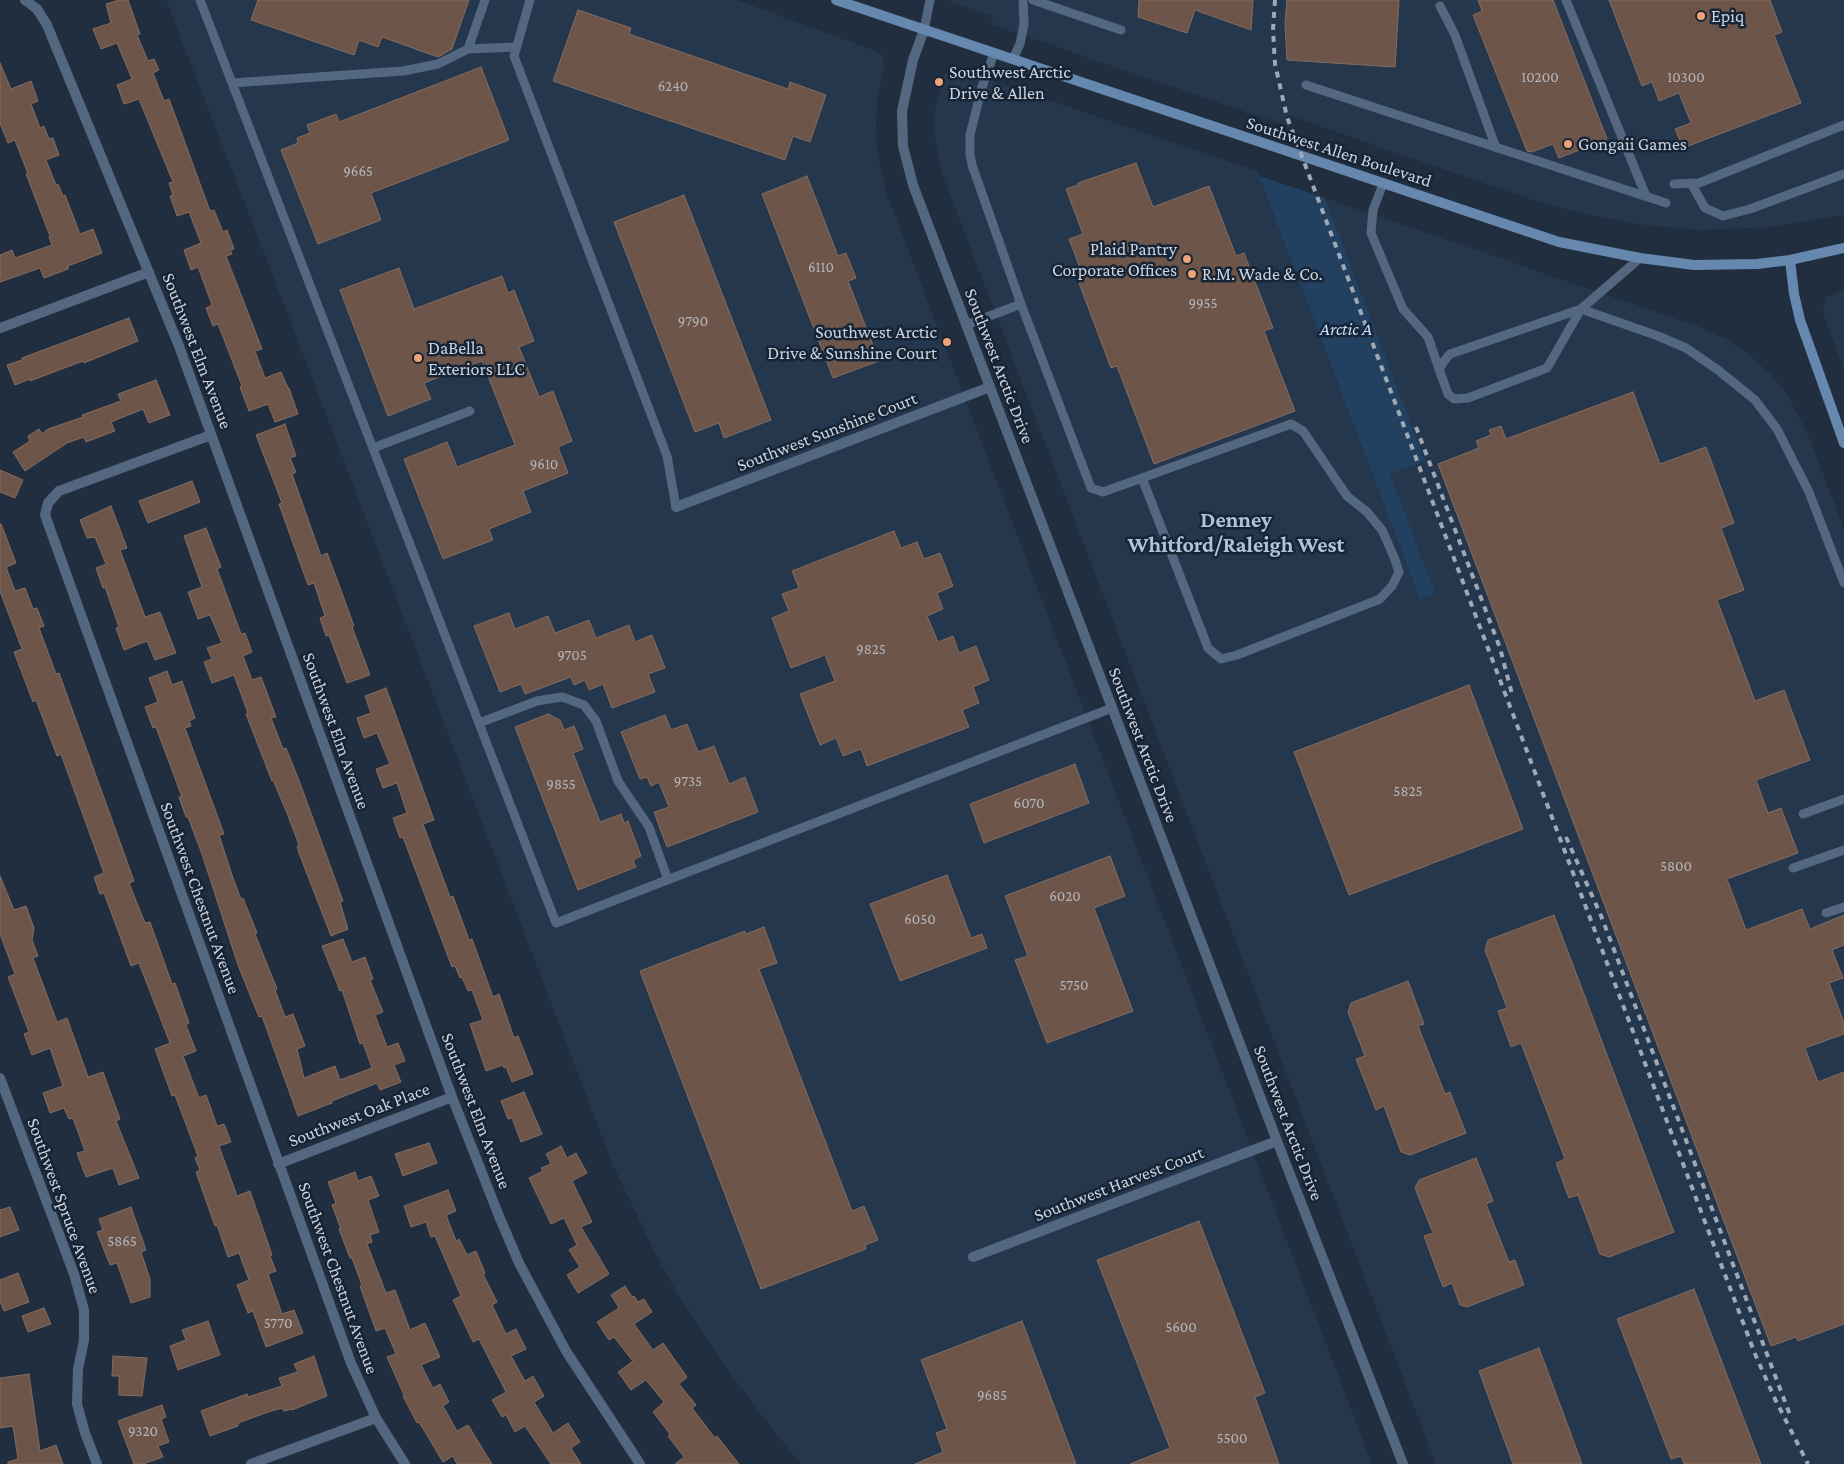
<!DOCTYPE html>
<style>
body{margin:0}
canvas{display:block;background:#202e3f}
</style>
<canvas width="1844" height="1464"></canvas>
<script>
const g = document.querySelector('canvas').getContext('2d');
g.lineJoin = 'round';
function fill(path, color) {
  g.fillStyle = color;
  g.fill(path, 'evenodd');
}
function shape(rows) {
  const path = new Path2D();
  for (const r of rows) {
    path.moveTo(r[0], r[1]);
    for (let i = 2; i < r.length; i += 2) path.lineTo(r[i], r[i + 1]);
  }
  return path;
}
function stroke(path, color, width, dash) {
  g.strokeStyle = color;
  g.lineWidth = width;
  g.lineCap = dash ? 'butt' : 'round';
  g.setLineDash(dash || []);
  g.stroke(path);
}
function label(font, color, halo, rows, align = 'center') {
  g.font = font + ' "Crimson Pro",serif';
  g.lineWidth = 5;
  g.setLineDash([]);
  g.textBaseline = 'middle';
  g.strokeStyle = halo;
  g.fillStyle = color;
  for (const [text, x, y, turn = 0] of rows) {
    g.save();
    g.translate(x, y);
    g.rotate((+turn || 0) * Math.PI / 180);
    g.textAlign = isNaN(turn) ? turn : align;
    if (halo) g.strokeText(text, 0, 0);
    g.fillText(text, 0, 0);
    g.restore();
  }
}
fill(shape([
 [166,0,737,0,878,52,883,56,884,67,877,100,876,126,877,149,886,192,1372,1464,801,1464,792,1454,731,1375,680,1298,656,1255,613,1165,280,294],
 [947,0,1844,0,1844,215,1771,227,1701,230,1644,225,1584,214,1533,200,1287,115,1290,127,990,24,993,16],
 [955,68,1257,171,1420,599,1435,593,1389,474,1424,460,1325,198,1700,327,1728,340,1749,354,1772,376,1786,393,1806,430,1844,529,1844,1464,1436,1464,941,171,935,138,935,111,943,76,948,71,953,71],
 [1844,290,1844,369,1824,317,1823,308,1826,297]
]), '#24374d');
fill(shape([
 [1259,176,1325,198,1425,461,1390,474,1435,593,1420,599]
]), '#224060');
const building = shape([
 [119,0,128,0,140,34,137,35,148,61,154,59,159,70,153,73,164,101,169,99,210,211,214,210,223,232,227,230,234,249,230,250,232,254,226,256,262,349,255,351,265,378,281,372,288,388,289,388,298,414,275,422,268,404,249,411,240,387,242,386,218,324,213,326,206,308,212,305,198,267,191,270,184,250,201,243,189,212,177,216,170,196,173,195,169,183,173,182,139,99,124,104,117,85,132,79,117,43,101,49,93,29,111,23,106,4,119,0],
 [258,0,469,0,452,49,438,57,382,37,378,47,359,40,354,55,251,20,258,0],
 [1139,0,1253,0,1251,30,1195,10,1187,33,1138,17,1139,0],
 [1287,0,1399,0,1395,67,1287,60,1285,24,1287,0],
 [1478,0,1553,0,1607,139,1559,158,1553,144,1532,152,1527,151,1473,15,1482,11,1478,0],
 [1609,0,1770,0,1782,32,1774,35,1801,103,1683,148,1675,129,1691,123,1679,93,1659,101,1652,82,1642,86,1609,0],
 [578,10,631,28,629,34,788,89,790,82,826,95,810,142,793,136,785,160,553,81,578,10],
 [0,63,11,89,31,81,38,101,31,104,40,128,44,126,49,139,53,138,59,155,46,160,56,185,58,184,63,196,65,195,80,234,93,229,102,253,68,266,68,269,44,278,40,268,0,282,0,255,12,250,15,258,52,245,49,237,50,236,26,174,28,174,15,140,8,143,0,123,0,63],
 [481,67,509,140,371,193,381,220,318,244,281,150,298,143,297,138,310,133,307,125,336,114,339,122,481,67],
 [1136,163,1153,207,1209,186,1236,256,1244,253,1273,328,1264,331,1295,411,1154,464,1117,366,1111,368,1079,283,1085,281,1069,239,1083,234,1066,189,1078,185,1078,183,1136,163],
 [807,176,838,256,846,253,856,278,848,281,879,361,833,378,762,194,807,176],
 [684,195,771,420,724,438,719,423,695,432,614,222,684,195],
 [399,268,414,309,502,276,508,293,514,290,534,341,519,347,539,397,553,391,572,441,558,447,568,473,523,491,531,512,489,529,493,540,443,559,404,459,447,442,457,467,515,445,482,361,424,383,431,399,388,416,340,290,399,268],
 [129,318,138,341,84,363,83,361,30,381,30,379,15,385,7,365,22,360,22,358,129,318],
 [156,380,170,415,149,423,143,409,111,422,115,431,86,442,84,437,67,443,25,471,13,452,30,441,28,436,39,429,42,434,48,429,83,417,82,415,121,401,118,394,156,380],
 [1633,392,1660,464,1706,447,1734,523,1721,528,1744,590,1717,600,1755,701,1784,690,1810,760,1756,780,1768,813,1781,808,1798,853,1727,879,1746,930,1802,909,1810,929,1844,915,1844,945,1832,950,1843,978,1829,983,1844,1023,1844,1034,1805,1048,1818,1082,1844,1072,1844,1324,1798,1341,1796,1337,1771,1346,1438,464,1479,448,1476,441,1491,435,1489,430,1501,426,1506,439,1633,392],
 [285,424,296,456,290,458,296,472,292,474,321,556,327,553,338,582,354,626,352,627,370,675,347,683,329,635,326,636,320,618,325,616,314,583,308,585,279,504,282,503,256,435,285,424],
 [0,470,23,480,15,498,0,492,0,470],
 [192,481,200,502,148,523,139,501,192,481],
 [111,506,127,548,120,550,145,617,160,612,176,653,155,660,147,641,124,650,116,628,119,627,105,587,103,588,96,568,106,564,95,537,87,538,80,520,111,506],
 [0,524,1,524,16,563,6,567,15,591,25,588,33,609,37,608,44,626,39,628,56,674,59,673,134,881,129,883,145,923,150,922,172,984,175,983,189,1023,186,1025,196,1051,183,1056,199,1098,206,1095,217,1126,224,1124,231,1142,219,1146,237,1196,250,1191,272,1255,270,1256,276,1271,268,1274,282,1314,294,1310,303,1333,266,1347,253,1311,248,1313,237,1285,249,1280,239,1253,228,1257,217,1225,215,1226,196,1172,200,1170,195,1158,198,1156,175,1095,172,1096,155,1049,170,1043,139,963,131,966,104,893,100,894,94,877,104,873,61,754,57,756,36,700,33,702,14,652,22,649,0,591,0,524],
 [206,528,221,567,217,569,241,634,245,633,252,652,243,656,252,680,261,677,276,717,271,718,283,749,286,748,300,783,343,901,340,902,348,929,331,936,299,853,297,846,299,845,287,813,273,780,272,781,246,714,248,713,234,675,212,683,204,662,212,659,207,648,222,643,210,615,198,619,188,592,202,587,184,536,206,528],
 [894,531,901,548,917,542,924,559,940,553,953,586,937,593,943,609,927,616,938,642,953,636,959,653,976,646,989,680,973,687,979,703,962,710,969,727,867,766,861,749,843,756,836,738,820,745,800,694,835,681,825,655,791,668,772,618,789,611,782,594,799,588,792,571,894,531],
 [509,613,515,629,548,616,555,633,589,620,596,638,629,625,635,642,652,635,665,668,648,674,655,692,612,708,603,684,589,690,585,680,574,685,571,677,525,694,521,684,500,692,474,626,509,613],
 [167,671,172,685,182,681,195,718,189,721,191,726,185,728,224,834,219,835,233,878,241,899,243,898,257,933,255,934,277,989,275,990,285,1017,293,1014,305,1046,297,1049,304,1078,335,1066,340,1080,372,1068,363,1043,360,1044,342,990,340,991,322,946,343,939,352,962,365,957,373,979,370,980,383,1012,375,1015,387,1047,398,1043,405,1061,394,1065,401,1082,380,1090,377,1083,332,1101,332,1103,298,1116,262,1016,259,1017,238,965,202,854,188,817,186,817,179,797,182,797,156,727,153,728,145,707,158,702,149,678,167,671],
 [1469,685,1523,829,1349,895,1294,752,1469,685],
 [386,688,434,820,423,824,450,897,453,896,469,940,472,939,493,997,499,994,514,1038,518,1036,533,1074,512,1082,506,1067,504,1068,503,1065,486,1071,470,1024,483,1020,472,990,468,991,462,977,460,978,455,966,452,967,403,837,400,838,393,818,407,813,397,783,383,788,376,769,390,764,377,733,364,738,357,718,371,713,365,696,386,688],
 [548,714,560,720,564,730,574,726,583,749,573,753,600,822,621,814,624,823,628,821,641,856,633,860,636,867,578,890,515,727,548,714],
 [665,715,671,730,687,724,698,752,714,746,729,784,745,777,758,812,667,847,654,812,669,807,659,782,651,786,647,777,640,779,621,732,665,715],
 [1075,764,1089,803,984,843,970,804,1075,764],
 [1110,856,1125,896,1094,908,1133,1011,1047,1043,1015,960,1028,956,1005,896,1110,856],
 [947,875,971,938,982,934,987,948,900,981,870,904,947,875],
 [0,876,14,910,26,906,34,928,32,940,38,956,33,958,57,1022,67,1018,88,1077,103,1072,120,1119,116,1121,139,1178,119,1185,113,1168,86,1177,77,1153,85,1151,73,1118,69,1119,64,1108,50,1113,43,1093,63,1086,50,1048,32,1055,24,1034,29,1032,8,977,15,974,0,934,0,876],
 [1554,915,1674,1232,1609,1257,1600,1254,1578,1195,1569,1198,1556,1163,1565,1159,1521,1043,1511,1047,1498,1011,1507,1008,1485,950,1488,940,1554,915],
 [764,927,777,963,759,969,852,1211,864,1206,878,1240,865,1245,866,1249,761,1289,640,971,745,931,746,934,764,927],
 [1408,981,1424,1024,1418,1026,1445,1094,1450,1092,1466,1133,1410,1155,1401,1152,1384,1106,1376,1110,1356,1059,1365,1056,1348,1012,1351,1003,1408,981],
 [524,1092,542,1134,521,1142,512,1118,508,1119,501,1101,524,1092],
 [429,1143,437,1163,403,1176,395,1154,429,1143],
 [561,1146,567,1158,576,1153,587,1173,572,1181,592,1222,581,1227,609,1274,578,1293,567,1275,580,1267,569,1250,577,1245,564,1218,551,1224,529,1178,543,1171,541,1168,551,1164,546,1154,561,1146],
 [1476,1158,1493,1201,1486,1204,1509,1262,1515,1260,1524,1285,1467,1307,1460,1305,1452,1283,1443,1287,1424,1236,1433,1233,1415,1188,1419,1180,1476,1158],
 [355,1172,358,1181,371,1176,379,1196,368,1200,379,1232,370,1235,372,1242,367,1244,386,1293,395,1290,410,1330,425,1323,440,1357,421,1365,433,1388,440,1384,449,1402,443,1406,457,1431,468,1425,492,1464,457,1464,453,1456,443,1462,419,1422,417,1423,403,1396,404,1395,387,1357,396,1354,385,1328,376,1331,360,1286,362,1285,352,1258,350,1258,339,1229,341,1229,332,1205,336,1203,328,1182,355,1172],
 [448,1190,456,1211,446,1215,456,1241,459,1239,467,1255,476,1251,485,1273,483,1274,497,1302,492,1305,506,1334,516,1329,526,1349,511,1356,525,1381,533,1376,544,1396,534,1402,553,1433,568,1423,580,1442,571,1448,581,1464,551,1464,525,1426,515,1432,506,1415,502,1417,492,1400,506,1392,479,1339,473,1342,453,1300,461,1296,435,1236,431,1237,426,1222,411,1227,404,1206,448,1190],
 [10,1207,19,1230,0,1237,0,1210,10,1207],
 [131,1207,146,1250,141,1252,150,1279,150,1297,131,1303,117,1263,110,1265,97,1232,103,1230,99,1219,131,1207],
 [1199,1221,1265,1393,1255,1397,1279,1464,1130,1464,1170,1448,1097,1260,1199,1221],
 [18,1273,29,1302,4,1311,0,1301,0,1280,18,1273],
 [625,1286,632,1297,634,1296,638,1302,644,1299,652,1312,634,1324,653,1350,663,1343,687,1377,679,1384,696,1405,692,1408,715,1438,717,1436,739,1464,675,1464,684,1457,668,1436,670,1434,653,1412,664,1402,646,1380,631,1390,618,1372,633,1361,614,1337,609,1340,597,1322,619,1308,611,1295,625,1286],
 [1694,1289,1761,1464,1684,1464,1681,1456,1671,1459,1617,1319,1694,1289],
 [44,1308,51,1324,28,1332,22,1316,44,1308],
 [208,1321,220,1355,178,1370,170,1346,186,1340,182,1330,208,1321],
 [1022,1321,1076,1464,915,1464,943,1452,936,1433,947,1429,921,1360,1022,1321],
 [1539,1348,1582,1464,1513,1464,1479,1371,1539,1348],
 [113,1356,147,1358,142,1396,119,1395,119,1376,112,1376,113,1356],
 [314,1356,327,1396,292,1410,292,1409,284,1411,282,1408,268,1412,238,1423,238,1426,210,1436,201,1411,247,1394,248,1397,282,1386,279,1378,298,1372,294,1364,314,1356],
 [29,1374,40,1451,56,1445,63,1464,8,1464,8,1462,18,1459,13,1426,0,1428,0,1378,29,1374],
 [162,1405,166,1417,161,1419,169,1442,158,1446,163,1457,143,1464,134,1464,118,1421,162,1405]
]);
fill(building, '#6d5649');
stroke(building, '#846c5f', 1);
stroke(shape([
 [200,0,556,923,1112,708],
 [485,0,468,49,516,47],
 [530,0,514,56,667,456,676,507],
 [1033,0,1121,30],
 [1566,0,1646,196],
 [1440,6,1455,35,1496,148],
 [924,30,930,0],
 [994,53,982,87,970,135,970,154,972,165,1021,304],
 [1013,59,1020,44,1024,24,1023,0],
 [232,83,403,71,438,64,468,49],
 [1306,85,1666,203],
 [1691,183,1705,208,1723,216,1750,209,1844,174],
 [1383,184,1373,210,1371,233,1403,309,1428,337,1439,369],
 [1674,184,1699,183,1844,125],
 [1640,258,1581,309,1450,354,1445,360,1439,369,1448,394,1454,399,1468,398,1547,368,1581,309,1658,336,1686,348,1718,370,1755,400,1777,429,1809,492,1844,583],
 [966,325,1021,304,1091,488,1103,492,1142,478,1291,424,1303,431,1347,496,1367,512,1382,530,1394,557,1399,572,1392,586,1380,599,1237,655,1221,659,1208,648,1142,478],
 [373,448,470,411],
 [479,723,537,701,562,697,584,705,596,721,618,781,649,827,668,880],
 [1803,814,1844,799],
 [1793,868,1844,850],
 [1826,913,1844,907]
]), '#536880', 9);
stroke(shape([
 [25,0,37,9,47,25,179,346,452,1097,499,1216,519,1263,566,1351,640,1464],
 [0,328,149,272],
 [211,435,59,491,48,503,45,515,351,1363,376,1418,405,1464],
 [676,507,990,387],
 [0,1078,74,1274,84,1310,84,1340,78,1369,77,1404,85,1433,97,1464],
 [278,1164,452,1097],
 [973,1257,1277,1141],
 [251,1464,376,1418]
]), '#536880', 10);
stroke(shape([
 [924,30,913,60,902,111,903,146,913,185,1277,1141,1403,1464]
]), '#536880', 10);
stroke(shape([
 [836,0,1559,242,1640,258,1694,265,1757,264,1790,260,1844,248],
 [1790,260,1794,294,1800,320,1844,443]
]), '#6788ae', 10);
stroke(shape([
 [1275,0,1273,30,1275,64,1287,117,1755,1354,1775,1399,1808,1464],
 [1416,427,1500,648,1513,698],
 [1566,837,1602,918,1790,1415]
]), '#9fa9b6', 4, [6, 6]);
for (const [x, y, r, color] of [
 [1701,16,5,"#efa377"],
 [939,82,5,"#efa377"],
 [1568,144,5,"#efa377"],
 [1187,259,5,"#efa377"],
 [1192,274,5,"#efa377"],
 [947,342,5,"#efa377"],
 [418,358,5,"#efa377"]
]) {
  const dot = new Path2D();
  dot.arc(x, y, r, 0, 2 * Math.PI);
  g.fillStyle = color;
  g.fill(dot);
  stroke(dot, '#162435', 2);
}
label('15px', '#b4b4ba', null, [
 ["10200",1540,77],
 ["10300",1686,77],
 ["6240",673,86],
 ["9665",358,171],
 ["6110",821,267],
 ["9955",1203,303],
 ["9790",693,321],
 ["9610",544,464],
 ["9825",871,649],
 ["9705",572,655],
 ["9735",688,781],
 ["9855",561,784],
 ["5825",1408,791],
 ["6070",1029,803],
 ["5800",1676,866],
 ["6020",1065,896],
 ["6050",920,919],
 ["5750",1074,985],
 ["5865",122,1241],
 ["5770",278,1323],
 ["5600",1181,1327],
 ["9685",992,1395],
 ["9320",143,1431],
 ["5500",1232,1438]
]);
label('18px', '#cbd4df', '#162435', [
 ["Epiq",1711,16],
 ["Southwest Arctic",949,72],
 ["Drive & Allen",949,93],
 ["Gongaii Games",1578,144],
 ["Plaid Pantry",1177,249,"right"],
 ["Corporate Offices",1177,270,"right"],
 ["R.M. Wade & Co.",1202,274],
 ["Southwest Arctic",937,332,"right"],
 ["Drive & Sunshine Court",937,353,"right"],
 ["DaBella",428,348],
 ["Exteriors LLC",428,369]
], 'left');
label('18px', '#cbd4df', '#162435', [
 ["Southwest Allen Boulevard",1339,152,18],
 ["Southwest Elm Avenue",197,351,69],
 ["Southwest Arctic Drive",999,366,69],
 ["Southwest Sunshine Court",827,432,-21],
 ["Southwest Elm Avenue",336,731,70],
 ["Southwest Arctic Drive",1143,745,69],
 ["Southwest Chestnut Avenue",200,898,70],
 ["Southwest Elm Avenue",476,1111,69],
 ["Southwest Oak Place",359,1115,-21],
 ["Southwest Arctic Drive",1288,1123,69],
 ["Southwest Harvest Court",1119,1184,-21],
 ["Southwest Spruce Avenue",64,1206,70],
 ["Southwest Chestnut Avenue",338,1278,70]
]);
label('italic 18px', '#c3defe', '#162435', [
 ["Arctic A",1346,329]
]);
label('bold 22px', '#b0c2d8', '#162435', [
 ["Denney",1236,520],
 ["Whitford/Raleigh West",1236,545]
]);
</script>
